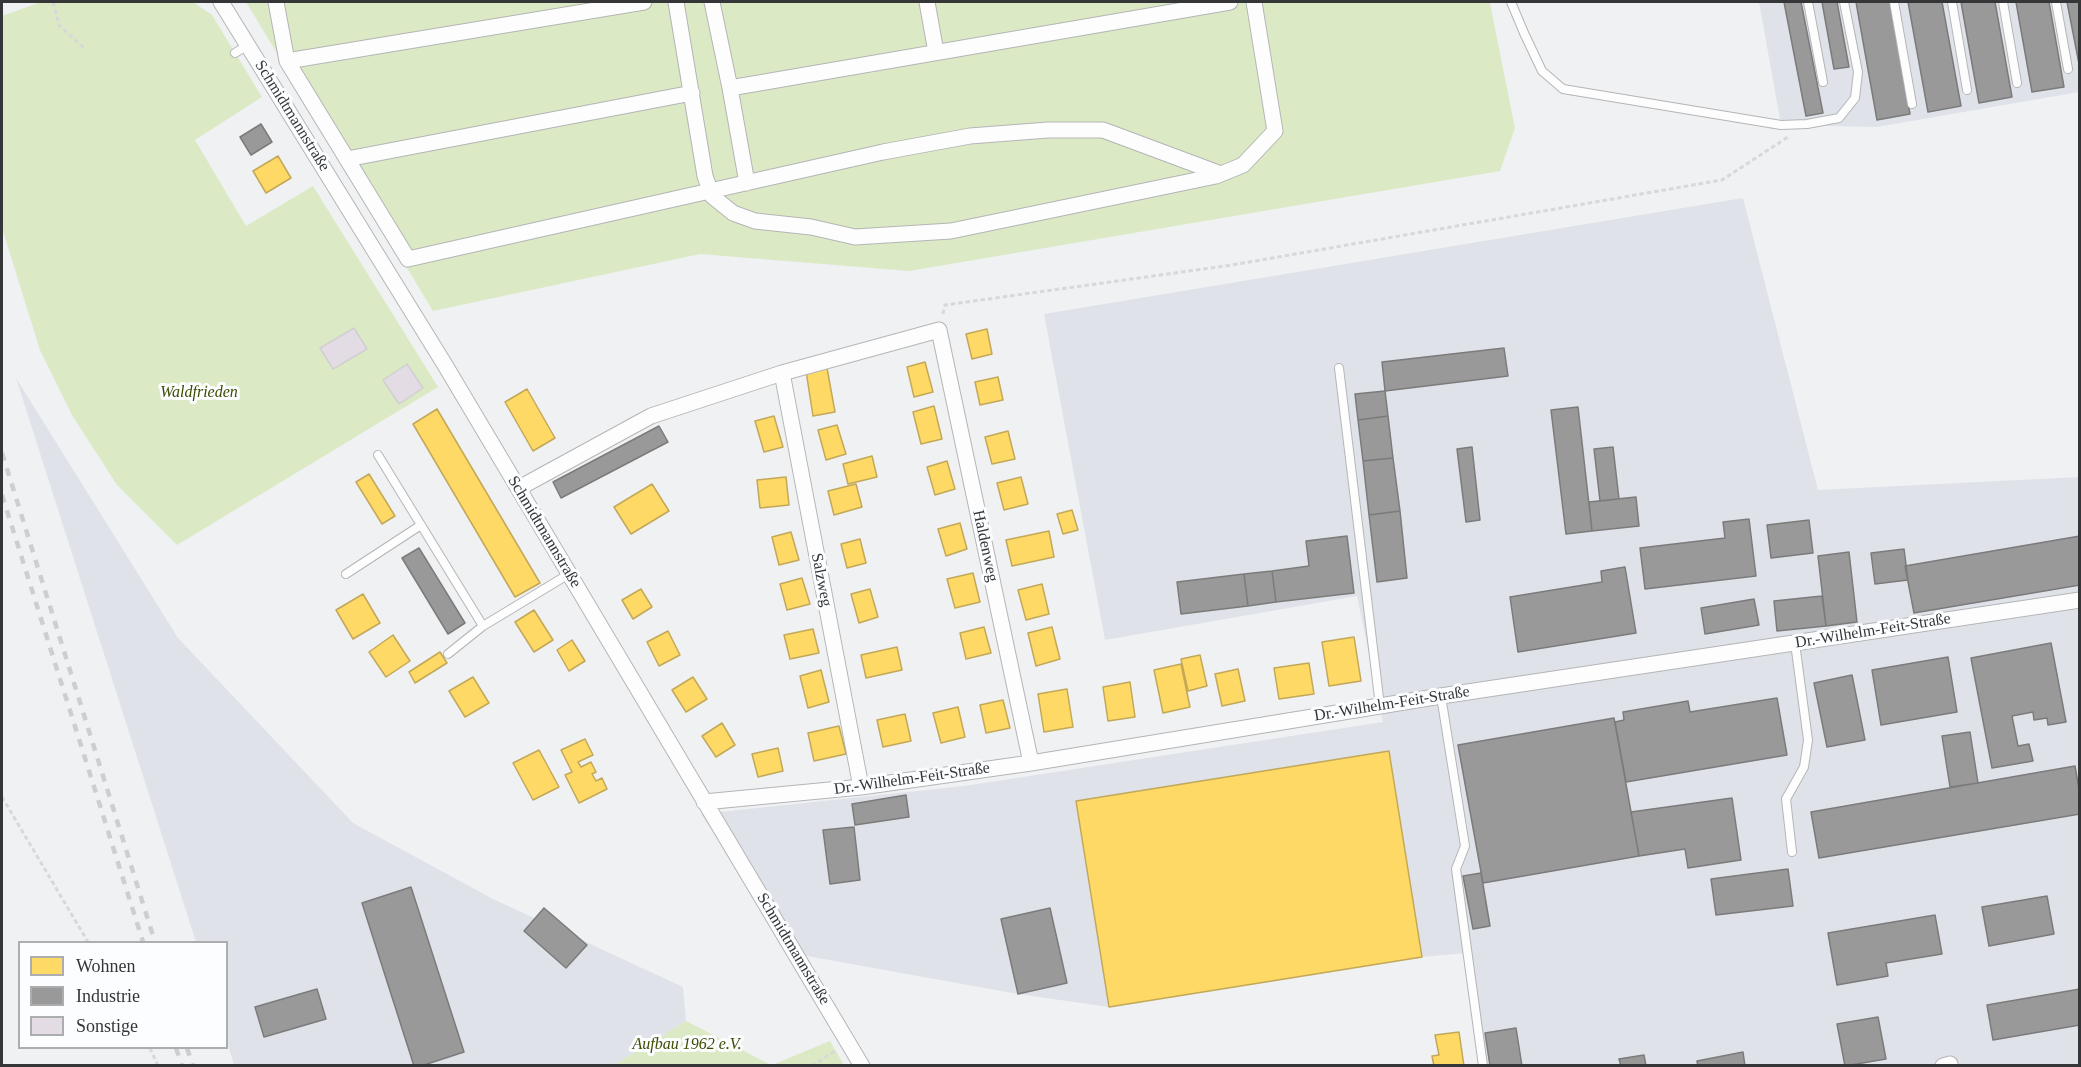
<!DOCTYPE html>
<meta charset="utf-8">
<style>
body{margin:0}
#map{position:relative;width:2081px;height:1067px;overflow:hidden;background:#eff1f3;font-family:"Times New Roman",serif}
canvas{display:block}
.frame{position:absolute;inset:0;border:3px solid #353638;pointer-events:none}
.legend{position:absolute;left:18px;top:941px;width:210px;height:108px;box-sizing:border-box;background:#fcfdff;border:2px solid #acadaf;margin:0;padding:8px 10px;list-style:none;font-size:18px;color:#353638}
.legend li{display:flex;align-items:center;gap:12px;height:30px}
.legend b{width:30px;border:2px solid #acadaf}
</style>
<div id="map">
<canvas width="2081" height="1067"></canvas>
<div class="frame"></div>
<ul class="legend">
<li><b style="height:16px;background:#ffd966"></b>Wohnen</li>
<li><b style="height:16px;background:#999"></b>Industrie</li>
<li><b style="height:16px;background:#e3dce5"></b>Sonstige</li>
</ul>
</div>
<script>
const g = document.querySelector('canvas').getContext('2d');
g.lineJoin = 'round';
function fill(path, color) {
  g.fillStyle = color;
  g.fill(path, 'evenodd');
}
function shape(rows) {
  const path = new Path2D();
  for (const r of rows) {
    path.moveTo(r[0], r[1]);
    for (let i = 2; i < r.length; i += 2) path.lineTo(r[i], r[i + 1]);
  }
  return path;
}
function stroke(path, color, width, dash) {
  g.strokeStyle = color;
  g.lineWidth = width;
  g.lineCap = dash ? 'butt' : 'round';
  g.setLineDash(dash || []);
  g.stroke(path);
}
function label(font, color, halo, rows, align = 'center') {
  g.font = font + ' "Times New Roman",serif';
  g.lineWidth = 6;
  g.setLineDash([]);
  g.textBaseline = 'middle';
  g.strokeStyle = halo;
  g.fillStyle = color;
  for (const [text, x, y, turn = 0] of rows) {
    g.save();
    g.translate(x, y);
    g.rotate((+turn || 0) * Math.PI / 180);
    g.textAlign = isNaN(turn) ? turn : align;
    if (halo) g.strokeText(text, 0, 0);
    g.fillText(text, 0, 0);
    g.restore();
  }
}
fill(shape([
 [1759,2,2079,2,2079,92,1877,127,1781,125],
 [1743,198,1818,490,2079,477,2079,1065,1483,1065,1467,953,1422,957,1109,1007,1018,994,796,954,701,814,964,786,1383,722,1357,596,1105,640,1044,314],
 [16,378,178,638,353,823,493,899,683,987,686,1021,614,1065,234,1065,227,1041,226,942,196,942]
]), '#dfe2e9');
fill(shape([
 [41,2,193,2,212,15,262,97,195,140,246,226,313,186,438,387,177,545,117,485,72,415,40,350,2,228,2,16],
 [246,2,1496,2,1490,3,1515,128,1500,171,909,271,700,254,433,311],
 [686,1021,771,1065,614,1065],
 [830,1041,844,1065,772,1065]
]), '#dce9c5');
const homes = shape([
 [278,156,291,178,266,193,253,171,278,156],
 [987,329,992,354,972,359,966,334,987,329],
 [925,362,933,392,914,397,907,367,925,362],
 [827,368,835,412,813,416,806,371,827,368],
 [998,377,1003,400,980,405,975,382,998,377],
 [527,389,555,438,533,451,505,402,527,389],
 [934,406,942,439,921,444,913,412,934,406],
 [437,409,540,583,515,597,413,424,437,409],
 [774,416,783,447,764,452,755,421,774,416],
 [837,425,846,454,826,460,818,430,837,425],
 [1008,431,1015,459,992,464,985,437,1008,431],
 [872,456,877,477,848,484,843,464,872,456],
 [947,461,955,489,935,495,927,467,947,461],
 [369,474,395,516,382,524,356,482,369,474],
 [786,477,789,505,760,508,757,480,786,477],
 [1021,477,1028,504,1004,510,997,483,1021,477],
 [652,484,669,511,631,534,614,507,652,484],
 [856,484,862,507,834,515,828,491,856,484],
 [1072,510,1078,530,1063,534,1057,514,1072,510],
 [960,523,967,549,946,556,938,529,960,523],
 [1049,531,1054,557,1012,566,1006,540,1049,531],
 [791,532,799,560,779,565,772,537,791,532],
 [860,539,866,563,847,568,841,544,860,539],
 [973,573,980,602,955,608,947,579,973,573],
 [802,578,810,604,787,610,780,584,802,578],
 [1042,584,1049,614,1026,620,1018,590,1042,584],
 [641,589,652,607,633,619,622,600,641,589],
 [870,589,878,617,859,623,851,594,870,589],
 [363,594,380,623,353,639,336,610,363,594],
 [534,610,553,640,534,652,515,622,534,610],
 [984,627,991,653,966,659,960,633,984,627],
 [1052,627,1060,659,1036,666,1028,633,1052,627],
 [813,629,819,653,790,659,784,635,813,629],
 [668,631,680,655,659,666,647,642,668,631],
 [393,635,410,661,386,677,369,652,393,635],
 [1354,637,1361,681,1329,686,1322,642,1354,637],
 [572,640,585,661,569,671,557,650,572,640],
 [897,647,902,670,866,678,861,655,897,647],
 [440,652,447,663,415,683,409,672,440,652],
 [1200,655,1207,686,1188,691,1181,659,1200,655],
 [1309,663,1314,694,1279,699,1274,668,1309,663],
 [1181,664,1190,707,1163,713,1154,670,1181,664],
 [1238,669,1245,701,1222,706,1215,674,1238,669],
 [821,670,829,702,808,708,800,676,821,670],
 [473,677,489,703,465,717,449,691,473,677],
 [693,677,707,699,686,712,672,690,693,677],
 [1130,682,1135,717,1108,721,1103,687,1130,682],
 [1067,689,1073,727,1044,732,1038,694,1067,689],
 [1003,700,1010,728,986,733,980,705,1003,700],
 [958,707,965,737,941,743,933,713,958,707],
 [905,714,911,741,883,747,877,720,905,714],
 [722,723,735,745,716,757,702,736,722,723],
 [839,726,846,754,814,761,808,733,839,726],
 [585,739,593,755,578,762,581,767,591,762,596,772,592,774,596,781,602,778,607,789,579,803,565,775,572,772,561,750,585,739],
 [778,748,783,771,758,777,752,754,778,748],
 [539,750,559,787,533,800,513,763,539,750],
 [1389,751,1422,957,1109,1007,1076,801,1389,751],
 [1459,1032,1464,1066,1434,1066,1432,1056,1439,1055,1435,1035,1459,1032]
]);
fill(homes, '#ffd966');
stroke(homes, '#c2a858', 1.5);
const industry = shape([
 [1784,2,1801,2,1823,113,1806,116,1784,2],
 [1822,2,1837,2,1849,67,1834,69,1822,2],
 [1856,2,1890,2,1910,114,1877,120,1856,2],
 [1908,2,1942,2,1961,106,1928,112,1908,2],
 [1961,2,1995,2,2012,97,1979,103,1961,2],
 [2016,2,2049,2,2064,87,2032,92,2016,2],
 [2067,2,2080,2,2080,69,2067,2],
 [261,124,272,142,251,155,240,137,261,124],
 [1504,348,1508,376,1385,391,1382,362,1504,348],
 [1385,391,1388,416,1358,420,1355,394,1385,391],
 [1578,407,1592,531,1566,534,1551,410,1578,407],
 [1388,416,1393,458,1363,461,1358,420,1388,416],
 [659,426,668,442,561,498,553,482,659,426],
 [1472,447,1480,520,1466,522,1457,449,1472,447],
 [1613,447,1619,499,1600,501,1594,449,1613,447],
 [1393,458,1400,511,1369,515,1363,461,1393,458],
 [1636,497,1639,526,1592,531,1589,502,1636,497],
 [1400,511,1407,578,1377,582,1369,515,1400,511],
 [1749,519,1756,576,1645,589,1640,548,1725,538,1723,522,1749,519],
 [1809,520,1813,553,1771,558,1767,525,1809,520],
 [1347,536,1354,593,1276,602,1272,571,1309,566,1306,541,1347,536],
 [2080,536,2080,585,1914,613,1905,566,2080,536],
 [419,548,465,623,448,634,402,558,419,548],
 [1904,549,1908,580,1875,584,1871,553,1904,549],
 [1849,552,1857,622,1826,626,1818,556,1849,552],
 [1625,567,1636,633,1518,652,1510,597,1602,582,1601,571,1625,567],
 [1272,571,1276,602,1248,606,1244,574,1272,571],
 [1244,574,1248,606,1181,614,1177,582,1244,574],
 [1822,596,1826,626,1777,631,1774,601,1822,596],
 [1754,599,1759,625,1705,634,1701,608,1754,599],
 [2051,643,2066,722,2048,725,2047,718,2034,720,2033,712,2012,716,2018,746,2029,744,2033,761,1992,768,1971,658,2051,643],
 [1948,657,1957,712,1881,725,1872,670,1948,657],
 [1852,675,1865,740,1827,747,1814,683,1852,675],
 [1777,698,1787,755,1626,782,1615,722,1624,720,1623,712,1688,701,1690,712,1777,698],
 [1614,718,1639,856,1483,883,1458,745,1614,718],
 [1970,732,1978,783,1950,787,1942,736,1970,732],
 [2075,766,2080,795,2080,814,1819,858,1811,812,2075,766],
 [906,795,909,817,855,825,852,804,906,795],
 [1732,798,1741,860,1688,868,1685,849,1639,856,1631,812,1732,798],
 [854,827,860,880,830,884,823,830,854,827],
 [1788,869,1793,906,1716,915,1711,879,1788,869],
 [1481,873,1490,926,1473,929,1463,876,1481,873],
 [411,887,464,1052,421,1066,414,1066,362,903,411,887],
 [2047,896,2054,934,1989,946,1982,907,2047,896],
 [544,908,587,945,566,968,524,931,544,908],
 [1050,908,1067,983,1018,994,1001,919,1050,908],
 [1935,915,1942,954,1886,963,1888,976,1837,985,1828,933,1935,915],
 [317,989,326,1019,264,1037,255,1007,317,989],
 [2080,989,2080,1025,1993,1040,1987,1005,2080,989],
 [1878,1017,1886,1059,1845,1066,1837,1024,1878,1017],
 [1516,1028,1522,1066,1490,1066,1485,1033,1516,1028],
 [1743,1052,1745,1066,1698,1066,1697,1061,1743,1052],
 [1644,1055,1646,1066,1621,1066,1619,1059,1644,1055]
]);
fill(industry, '#999');
stroke(industry, '#7b7b7c', 1.5);
const building = shape([
 [354,328,367,349,333,369,320,348,354,328],
 [407,364,423,388,399,404,383,380,407,364]
]);
fill(building, '#e3dce5');
stroke(building, '#d0d0d1', 1.5);
const lane = shape([
 [1511,2,1524,33,1542,71,1563,89,1781,125,1807,124,1839,118,1855,98,1858,72,1844,2],
 [1808,2,1823,82],
 [1894,2,1912,104],
 [1952,2,1967,90],
 [2003,2,2017,83],
 [2056,2,2068,69],
 [235,53,248,45],
 [1339,368,1380,706],
 [378,455,483,626,569,574],
 [346,574,421,525],
 [448,654,483,626],
 [1441,696,1465,846,1456,869,1483,1066],
 [1792,852,1786,799,1804,767,1808,740,1795,643]
]);
const street = shape([
 [221,2,445,365,862,1066],
 [276,2,287,61,644,2],
 [676,2,705,176,712,196,733,213,755,221,811,227,855,237,951,231,1216,176,1243,165,1275,131,1254,2],
 [712,2,730,88],
 [927,2,936,52],
 [287,61,408,259,883,152,970,136,1048,130,1103,130,1221,174],
 [347,159,692,93],
 [747,183,730,88,1230,2],
 [782,373,861,787],
 [519,488,651,416,782,373,939,330,1031,763],
 [704,802,861,787,1031,763,1441,696,2080,600],
 [1943,1066,1950,1064]
]);
stroke(lane, '#b4b5b6', 10);
stroke(street, '#b4b5b6', 17);
stroke(shape([
 [53,2,59,25,85,49],
 [943,314,945,305,1232,265,1722,180,1788,137],
 [2,797,88,942],
 [150,1048,158,1066],
 [812,1066,835,1051]
]), '#d8d8d9', 3, [4.5, 3]);
stroke(lane, '#fdfdfd', 8);
stroke(street, '#fdfdfd', 15);
stroke(shape([
 [2,453,155,942],
 [2,495,143,942],
 [176,1048,182,1066],
 [187,1048,193,1066]
]), '#cecece', 4.5, [8, 8]);
label('16px', '#353638', '#fcfdff', [
 ["Schmidtmannstraße",292,116,58],
 ["Schmidtmannstraße",544,532,59],
 ["Haldenweg",985,546,78],
 ["Salzweg",821,580,79],
 ["Dr.-Wilhelm-Feit-Straße",1873,631,-9],
 ["Dr.-Wilhelm-Feit-Straße",1392,704,-9],
 ["Dr.-Wilhelm-Feit-Straße",912,779,-8],
 ["Schmidtmannstraße",793,949,59]
]);
label('italic 16px', '#3b4b00', '#fcfdff', [
 ["Waldfrieden",199,393],
 ["Aufbau 1962 e.V.",687,1045]
]);
</script>
